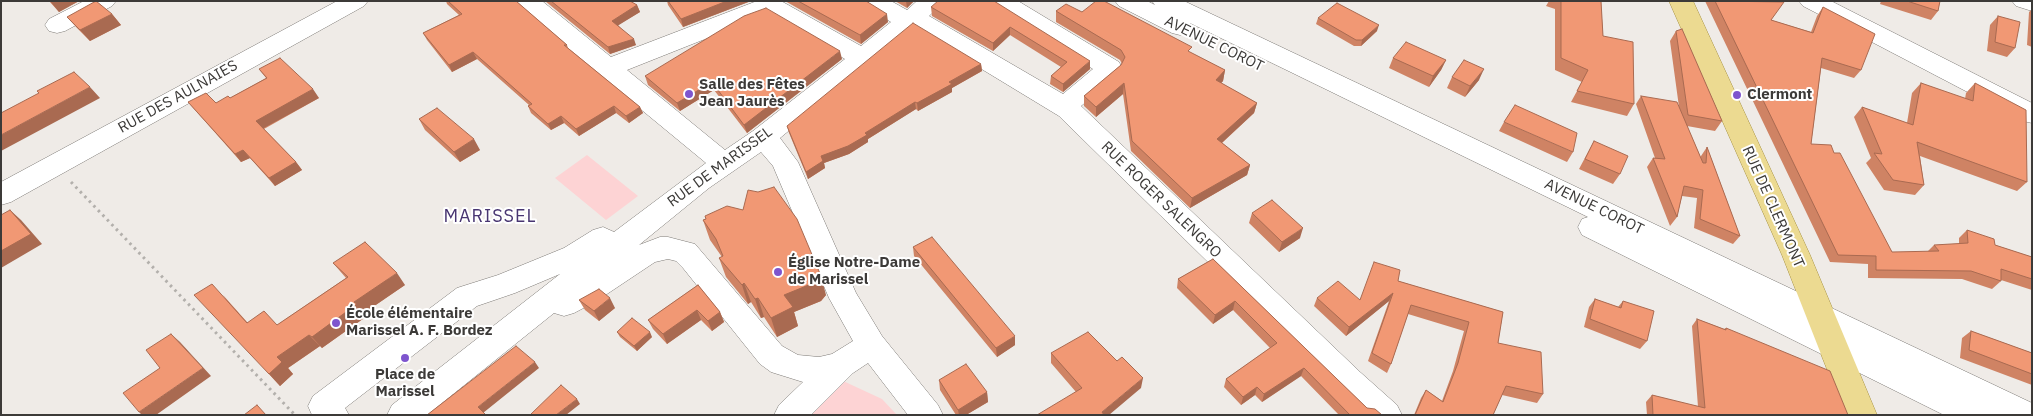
<!DOCTYPE html>
<meta charset="utf-8">
<style>
body{margin:0}
#map{position:relative;width:2033px;height:416px;overflow:hidden;background:#efebe7;font-family:"IBM Plex Sans",sans-serif}
canvas{display:block}
.frame{position:absolute;inset:0;border:2px solid #3c3a38;pointer-events:none}
</style>
<div id="map">
<canvas width="2033" height="416"></canvas>
<div class="frame"></div>
</div>
<script>
const g = document.querySelector('canvas').getContext('2d');
g.lineJoin = 'round';
function fill(path, color) {
  g.fillStyle = color;
  g.fill(path, 'evenodd');
}
function shape(rows) {
  const path = new Path2D();
  for (const r of rows) {
    path.moveTo(r[0], r[1]);
    for (let i = 2; i < r.length; i += 2) path.lineTo(r[i], r[i + 1]);
  }
  return path;
}
function stroke(path, color, width, dash) {
  g.strokeStyle = color;
  g.lineWidth = width;
  g.lineCap = dash ? 'butt' : 'round';
  g.setLineDash(dash || []);
  g.stroke(path);
}
function label(font, color, halo, rows, align = 'center') {
  g.font = font + ' "IBM Plex Sans",sans-serif';
  g.lineWidth = 4;
  g.setLineDash([]);
  g.textBaseline = 'middle';
  g.strokeStyle = halo;
  g.fillStyle = color;
  for (const [text, x, y, turn = 0] of rows) {
    g.save();
    g.translate(x, y);
    g.rotate((+turn || 0) * Math.PI / 180);
    g.textAlign = isNaN(turn) ? turn : align;
    if (halo) g.strokeText(text, 0, 0);
    g.fillText(text, 0, 0);
    g.restore();
  }
}
fill(shape([
 [587,155,638,196,606,220,555,178],
 [841,380,882,399,897,415,807,415]
]), '#fdd3d4');
const minor = shape([
 [84,1,116,1,112,6,65,31,57,33,49,31,45,25,49,19,84,1],
 [337,1,368,1,364,6,11,202,1,205,1,182,337,1],
 [515,1,542,1,611,57,757,1,781,1,861,46,891,22,865,6,861,1,891,1,907,10,917,1,945,1,929,16,1063,94,1093,69,992,6,988,1,1018,1,1119,62,1122,68,1119,74,1081,106,1360,372,1397,405,1402,415,1364,415,1059,116,914,28,780,138,798,162,856,293,882,336,938,405,943,415,908,415,868,363,853,373,811,415,774,415,779,405,803,382,771,372,760,364,683,268,676,261,668,259,655,262,595,302,574,313,564,316,554,313,427,415,387,415,392,405,560,274,515,293,477,306,345,408,349,415,312,415,308,406,313,396,457,288,498,275,564,248,593,230,603,227,614,232,706,163,598,74,519,6,515,1],
 [768,14,845,59,753,131,725,150,627,70,768,14],
 [761,152,773,166,829,298,853,341,832,354,819,357,798,355,782,346,695,244,668,237,660,237,639,245,709,188,761,152],
 [1115,1,1147,1,1155,5,1152,1,1184,1,2032,403,2032,415,1944,415,1582,235,1578,227,1582,219,1588,217,1190,23,1192,27,1188,33,1180,35,1172,33,1119,6,1115,1],
 [1799,1,1831,1,2032,103,2032,123,2023,121,1803,6,1799,1],
 [2012,1,2032,1,2032,11,2016,6,2012,1]
]);
const major = shape([
 [1669,1,1693,1,1810,255,1877,415,1845,415,1782,255,1669,1]
]);
stroke(minor, '#7d7a76', 1);
stroke(major, '#a79242', 1);
stroke(shape([
 [71,182,295,415]
]), '#b3b0ac', 3, [2.5, 4]);
fill(minor, '#fff');
fill(major, '#ecda91');
fill(shape([
 [49,1,79,1,59,12],
 [446,1,516,1,567,45,568,48,640,107,643,113,629,123,616,113,579,136,564,123,551,130,531,113,528,106,529,105,477,59,452,72,427,40,423,33,459,15,447,4],
 [545,1,630,1,637,5,640,12,618,25,636,45,610,54],
 [667,1,751,1,683,27,668,5],
 [785,1,866,1,888,22,861,44],
 [895,1,914,1,907,8],
 [994,1,1090,69,1063,92,1050,84,1051,76,1061,67,1010,35,993,51,932,16,931,7],
 [1549,1,1601,1,1603,36,1634,104,1627,116,1571,102,1582,82,1555,70,1555,9,1546,6],
 [1705,1,1782,1,1771,20,1811,32,1817,16,1823,7,1861,70,1854,78,1821,68,1811,144,1834,153,1892,252,1927,252,1934,245,1959,244,1959,238,1967,230,1995,245,2032,257,2032,290,2001,280,2001,281,1992,289,1962,279,1868,278,1868,264,1830,262],
 [1881,1,1940,1,1938,11,1931,20,1880,4],
 [2032,9,2032,47,2027,45,2029,12],
 [1056,11,1082,12,1191,53,1225,70,1223,81,1221,83,1257,103,1254,113,1222,143,1250,165,1247,175,1190,208,1131,151,1123,94,1096,117,1084,106,1084,96,1121,65,1122,64,1120,60,1056,22],
 [112,14,121,25,90,41,76,27,67,17],
 [1998,16,2015,48,2007,57,1987,51,1990,25],
 [1318,18,1377,31,1361,46,1354,46,1316,24],
 [1676,31,1722,121,1715,131,1687,126,1701,158,1701,156,1707,147,1740,236,1733,244,1694,228,1697,198,1682,196,1677,217,1670,226,1647,167,1653,158,1655,158,1636,104,1641,96,1679,107,1670,41],
 [1393,58,1446,60,1441,70,1429,87,1389,68],
 [842,59,747,133,714,90,680,111,648,85,645,76],
 [981,64,982,71,952,88,952,92,918,111,916,109,868,139,868,142,849,154,824,163,825,168,808,179,789,133,787,126],
 [259,69,319,98,264,129,296,162,302,170,275,186,250,158,241,162,188,102,216,103,230,98,266,78],
 [1452,77,1479,80,1465,97,1447,88],
 [1921,83,1965,99,1966,93,1975,83,2027,182,2017,191,1920,156,1924,185,1915,195,1884,190,1866,163,1871,158,1854,117,1862,107,1907,123,1912,93],
 [419,119,480,150,460,162,425,130],
 [1504,122,1573,152,1567,162,1499,131],
 [1594,141,1620,174,1613,184,1579,169],
 [1252,213,1300,238,1279,252,1249,223],
 [705,216,826,295,821,301,794,312,798,326,777,337,764,317,761,318,751,302,748,304,726,277,719,258,722,257,710,240,703,220,706,219],
 [913,247,1015,345,997,357,914,256],
 [1213,259,1367,408,1382,415,1339,415,1301,376,1262,402,1255,395,1241,405,1224,387,1226,379,1270,348,1233,310,1213,324,1177,288,1178,279],
 [333,263,405,285,364,313,367,316,322,348,320,346,288,368,293,374,280,386,269,374,223,295,247,322,277,325,346,278],
 [1398,281,1503,312,1498,343,1543,394,1537,403,1502,395,1493,415,1414,415,1421,398,1426,390,1442,401,1453,371,1464,331,1408,314,1391,364,1387,373,1368,361,1389,301,1346,336,1314,306,1317,298,1360,300],
 [698,285,720,312,724,322,712,331,701,320,667,344,653,329,648,320],
 [1595,299,1618,307,1623,301,1647,341,1640,349,1584,327,1589,307],
 [579,300,615,308,599,321,585,310],
 [1697,319,1724,329,1726,328,1848,415,1647,415,1646,402,1652,395,1698,407,1692,326],
 [1971,331,2032,353,2032,385,1960,358,1962,338],
 [617,332,652,337,637,351,620,337],
 [1051,353,1141,388,1076,392,1051,363],
 [939,380,987,392,988,402,966,415,956,415,940,390]
]), '#cf8364');
fill(shape([
 [50,1,79,1,59,12],
 [727,1,751,1,683,27,681,19],
 [906,1,914,1,907,8],
 [637,5,640,12,614,28,612,21],
 [112,14,121,25,90,41,80,30],
 [887,14,888,22,861,44,860,35],
 [1379,25,1377,31,1361,46,1362,40],
 [1010,27,1010,35,993,51,993,43],
 [634,39,636,45,610,54,608,47],
 [840,51,842,59,747,133,744,125],
 [473,52,477,59,452,72,449,65],
 [1446,60,1441,70,1429,87,1433,76],
 [1090,61,1090,69,1063,92,1063,84],
 [981,64,982,71,952,88,952,92,918,111,917,103,949,82],
 [1484,69,1479,80,1465,97,1470,86],
 [1225,70,1223,81,1214,91,1216,80],
 [712,82,714,90,680,111,677,103],
 [1124,83,1123,94,1096,117,1096,107],
 [90,87,100,98,1,151,1,135],
 [313,89,319,98,262,129,256,121],
 [915,102,916,109,868,139,868,142,849,154,824,163,825,168,808,179,806,172,821,156,865,133],
 [1257,103,1254,113,1215,149,1217,139],
 [614,106,616,113,579,136,576,129],
 [640,107,643,113,629,123,626,116],
 [561,116,564,123,551,130,548,124],
 [474,139,480,150,460,162,454,152],
 [243,150,250,158,241,162,235,154],
 [296,162,302,170,275,186,269,178],
 [1250,165,1247,175,1190,208,1192,198],
 [10,210,21,220,42,244,1,268,1,251],
 [1303,228,1300,238,1279,252,1282,242],
 [397,273,405,285,364,313,367,316,322,348,312,337,354,302],
 [821,276,826,295,821,301,794,312,798,326,777,337,771,318,784,295],
 [744,283,751,302,748,304,742,285],
 [1393,293,1389,301,1346,336,1349,327],
 [610,298,615,308,599,321,594,311],
 [758,298,764,317,761,318,755,299],
 [1235,301,1233,310,1213,324,1215,315],
 [697,310,701,320,667,344,663,334],
 [720,312,724,322,712,331,708,321],
 [650,332,652,337,637,351,634,346],
 [171,334,180,342,211,376,156,415,142,415,139,412,203,368],
 [309,335,320,346,288,368,293,374,280,386,269,374,277,357],
 [1015,336,1015,345,997,357,996,348],
 [535,362,539,368,483,413,478,407],
 [1304,368,1301,376,1262,402,1264,394],
 [1143,378,1141,388,1109,415,1101,415,1102,412],
 [1257,387,1255,395,1241,405,1243,397],
 [987,392,988,402,966,415,959,415,958,410],
 [577,399,580,404,566,415,556,415]
]), '#a96a51');
const building = shape([
 [96,1,112,14,80,30,67,17,96,1],
 [448,1,516,1,567,45,564,45,640,107,626,116,614,106,576,129,561,116,548,124,528,106,532,104,473,52,449,65,423,33,462,14,448,1],
 [551,1,630,1,637,5,612,21,634,39,608,47,551,1],
 [668,1,727,1,681,19,668,1],
 [798,1,866,1,887,14,860,35,798,1],
 [938,1,994,1,1090,61,1063,84,1051,76,1067,62,1010,27,993,43,931,7,938,1],
 [1096,1,1104,1,1192,47,1188,51,1225,70,1216,80,1257,103,1217,139,1250,165,1192,198,1132,141,1124,83,1096,107,1084,96,1121,65,1125,57,1121,50,1056,11,1066,4,1082,12,1096,1],
 [1561,1,1601,1,1603,36,1633,42,1634,104,1577,91,1588,70,1561,58,1561,1],
 [1715,1,1784,2,1771,20,1813,33,1823,7,1875,34,1861,70,1822,58,1811,144,1831,145,1834,153,1840,153,1892,252,1939,251,1934,245,1968,243,1967,230,1994,239,1995,245,2032,257,2032,279,2001,269,2001,281,1971,271,1876,270,1876,256,1838,255,1715,1],
 [1907,1,1940,1,1938,11,1907,1],
 [1337,3,1379,25,1362,40,1356,40,1318,18,1337,3],
 [766,8,840,51,744,125,712,82,677,103,645,76,744,16,766,8],
 [1998,16,2020,22,2015,48,1995,42,1998,16],
 [913,23,981,64,949,82,952,84,917,103,915,102,865,133,867,135,848,146,821,156,823,161,806,172,787,126,913,23],
 [1682,29,1722,121,1688,115,1676,31,1682,29],
 [1406,42,1446,60,1433,76,1393,58,1406,42],
 [280,58,313,89,256,121,296,162,269,178,243,150,235,154,188,102,206,93,216,103,228,96,230,98,267,78,259,69,280,58],
 [1464,60,1484,69,1470,86,1452,77,1464,60],
 [74,72,90,87,1,135,1,113,39,93,37,91,74,72],
 [1921,83,1973,101,1975,83,2026,110,2027,182,1917,142,1924,185,1893,180,1874,153,1882,154,1862,107,1913,125,1921,83],
 [1641,96,1677,102,1703,163,1706,163,1707,147,1740,236,1700,219,1703,190,1684,186,1677,217,1653,158,1665,159,1641,96],
 [1515,105,1577,133,1573,152,1504,122,1515,105],
 [437,108,474,139,454,152,419,119,437,108],
 [1594,141,1628,156,1620,174,1585,159,1594,141],
 [774,187,797,219,821,276,816,282,784,295,793,307,771,318,758,298,755,299,744,283,742,285,719,258,723,256,716,239,703,220,706,219,705,216,727,206,743,210,748,190,758,192,774,187],
 [1272,200,1303,228,1282,242,1252,213,1272,200],
 [10,210,31,234,1,251,1,215,10,210],
 [932,237,1015,336,996,348,913,247,932,237],
 [365,242,397,273,354,302,357,304,312,337,309,335,277,357,282,362,269,374,194,295,212,284,247,323,264,311,277,325,348,277,333,263,365,242],
 [1213,259,1367,408,1375,409,1382,415,1350,415,1304,368,1264,394,1257,387,1243,397,1226,379,1277,343,1235,301,1215,315,1178,279,1213,259],
 [1374,262,1400,270,1398,281,1503,312,1498,343,1541,352,1543,394,1506,386,1493,415,1415,415,1426,390,1443,402,1458,363,1469,322,1411,305,1391,364,1372,353,1393,293,1349,327,1317,298,1338,281,1360,300,1374,262],
 [698,285,720,312,708,321,697,310,663,334,648,320,698,285],
 [599,289,610,298,594,311,579,300,599,289],
 [1595,299,1621,308,1623,301,1654,311,1647,341,1590,319,1595,299],
 [632,318,650,332,634,346,617,332,632,318],
 [1697,319,1726,330,1726,328,1830,371,1848,415,1653,415,1652,395,1705,408,1697,319],
 [1971,331,2032,353,2032,374,1969,350,1971,331],
 [1088,332,1117,361,1122,357,1143,378,1102,412,1104,415,1037,415,1082,388,1051,353,1088,332],
 [171,334,203,368,139,412,123,393,160,368,146,350,171,334],
 [516,346,535,362,478,407,486,415,427,415,516,346],
 [966,364,987,392,958,410,939,380,966,364],
 [561,385,577,399,556,415,530,415,561,385],
 [257,405,266,415,244,415,257,405]
]);
fill(building, '#f19874');
stroke(building, '#a96a51', 1);
for (const [x, y, r, color] of [
 [689,94,5,"#7e55ce"],
 [1737,95,5,"#7e55ce"],
 [778,272,5,"#7e55ce"],
 [336,323,5,"#7e55ce"],
 [405,358,5,"#7e55ce"]
]) {
  const dot = new Path2D();
  dot.arc(x, y, r, 0, 2 * Math.PI);
  g.fillStyle = color;
  g.fill(dot);
  stroke(dot, '#fff', 2);
}
label('15px', '#3c3a38', '#fff', [
 ["AVENUE COROT",1214,44,26],
 ["RUE DES AULNAIES",178,97,-29],
 ["RUE DE MARISSEL",720,167,-36],
 ["RUE ROGER SALENGRO",1161,200,44],
 ["AVENUE COROT",1594,207,26],
 ["RUE DE CLERMONT",1773,207,66]
]);
label('bold 15px', '#3c3a38', '#fff', [
 ["Salle des Fêtes",699,85],
 ["Jean Jaurès",699,102],
 ["Clermont",1747,95],
 ["Église Notre-Dame",788,263],
 ["de Marissel",788,280],
 ["École élémentaire",346,314],
 ["Marissel A. F. Bordez",346,331],
 ["Place de",405,375,"center"],
 ["Marissel",405,392,"center"]
], 'left');
g.letterSpacing = '1px';
label('18px', '#483571', '#fff', [
 ["MARISSEL",490,217]
]);
g.letterSpacing = '0px';
</script>
